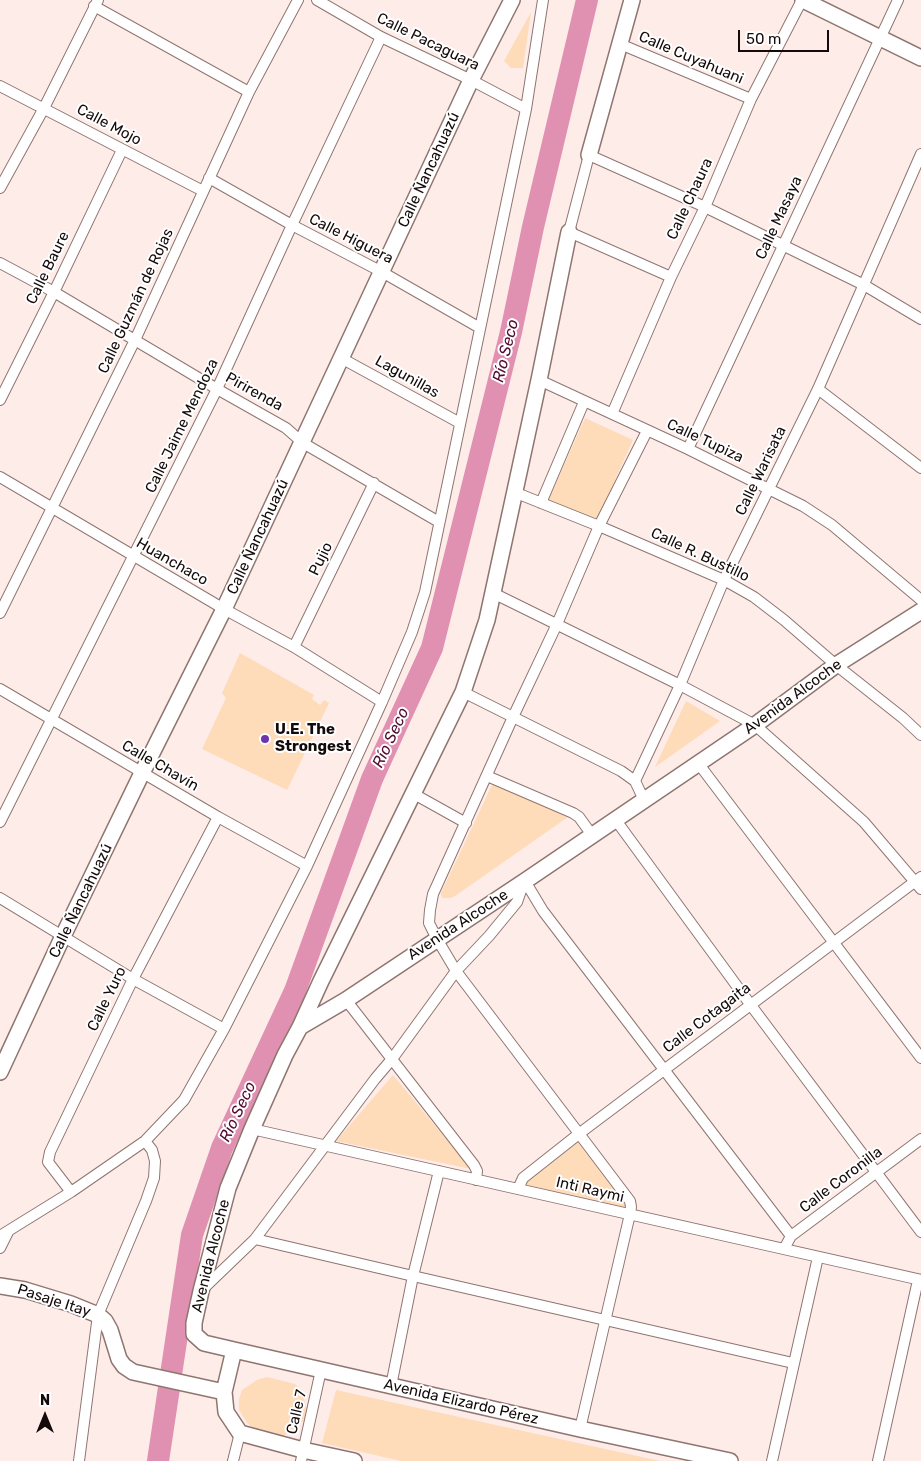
<!DOCTYPE html>
<meta charset="utf-8">
<style>
body{margin:0}
#map{position:relative;width:921px;height:1461px;overflow:hidden;background:#feece9;font-family:Rubik,sans-serif}
canvas{display:block}
.north{position:absolute;left:20px;top:1391px;width:50px;height:50px;-webkit-text-stroke:4px #fff;paint-order:stroke;rotate:0deg;font-size:14px;font-weight:700;line-height:20px;text-align:center;color:#140a09}
.north::after{content:'';display:block;margin:auto;width:18px;height:22px;background:#140a09;clip-path:polygon(50% 0,100% 100%,50% 72%,0 100%)}
.scale{position:absolute;left:738px;top:30px;width:91px;height:22px;box-sizing:border-box;border:2px solid #140a09;border-top:0;padding-left:6px;font-size:15px;line-height:18px;white-space:nowrap;color:#140a09;-webkit-text-stroke:4px #fff;paint-order:stroke}
</style>
<div id="map">
<canvas width="921" height="1461"></canvas>
<div class="north">N</div>
<div class="scale">50 m</div>
</div>
<script>
const g = document.querySelector('canvas').getContext('2d');
g.lineJoin = 'round';
function fill(path, color) {
  g.fillStyle = color;
  g.fill(path, 'evenodd');
}
function shape(rows) {
  const path = new Path2D();
  for (const r of rows) {
    path.moveTo(r[0], r[1]);
    for (let i = 2; i < r.length; i += 2) path.lineTo(r[i], r[i + 1]);
  }
  return path;
}
function stroke(path, color, width, dash) {
  g.strokeStyle = color;
  g.lineWidth = width;
  g.lineCap = dash ? 'butt' : 'round';
  g.setLineDash(dash || []);
  g.stroke(path);
}
function label(font, color, halo, rows, align = 'center') {
  g.font = font + ' Rubik,sans-serif';
  g.lineWidth = 4;
  g.setLineDash([]);
  g.textBaseline = 'middle';
  g.strokeStyle = halo;
  g.fillStyle = color;
  for (const [text, x, y, turn = 0] of rows) {
    g.save();
    g.translate(x, y);
    g.rotate((+turn || 0) * Math.PI / 180);
    g.textAlign = isNaN(turn) ? turn : align;
    if (halo) g.strokeText(text, 0, 0);
    g.fillText(text, 0, 0);
    g.restore();
  }
}
fill(shape([
 [531,12,523,68,511,68,504,61],
 [585,418,633,440,596,522,548,501],
 [240,653,314,695,312,699,320,705,324,700,329,703,287,790,202,749,226,698,222,693],
 [686,701,720,721,655,767],
 [493,783,568,817,455,896,450,898,443,898,441,896,441,893],
 [393,1075,471,1169,336,1141],
 [578,1142,628,1208,523,1184],
 [267,1377,295,1384,303,1392,307,1413,303,1421,298,1428,283,1436,261,1432,254,1429,248,1424,239,1410,239,1399,242,1390,257,1380],
 [336,1390,660,1461,401,1461,322,1443]
]), '#fedbb9');
stroke(shape([
 [158,1461,192,1235,222,1148,295,991,372,779,432,648,511,332,533,227,587,0]
]), '#e090b0', 22);
const street = shape([
 [317,0,381,37,471,80,526,109],
 [94,6,249,92],
 [620,44,751,99],
 [0,86,203,191],
 [209,178,292,225,382,272,480,328],
 [0,188,44,108,98,0],
 [0,263,54,292,217,389,286,428,303,443,439,522],
 [671,277,569,232,589,155,705,207,864,285,921,319],
 [341,358,460,423],
 [539,380,688,449,803,506,832,525,921,600],
 [818,389,921,468],
 [0,400,54,292,122,150],
 [612,414,671,277,705,207,751,99,802,0],
 [688,449,898,0],
 [0,477,224,609,294,647,382,702],
 [514,492,599,526,724,580,754,597,784,620,836,665,903,718,921,735],
 [541,503,584,402],
 [493,593,680,685,755,725,864,822,921,889],
 [0,613,135,340,249,92,298,0],
 [294,647,374,483],
 [0,689,218,817,307,866],
 [463,692,621,771,635,781],
 [698,763,921,1058],
 [487,776,573,813,579,817,592,835],
 [414,794,466,823],
 [644,800,635,781,680,685,724,580,818,389,921,154],
 [615,819,750,1004,921,1232],
 [0,822,217,389,292,225,381,37],
 [525,881,543,911,791,1236],
 [0,898,133,979,224,1029],
 [346,1000,474,1165,477,1171,476,1180],
 [252,1129,921,1280],
 [518,1189,523,1178,580,1133,921,877],
 [71,1192,48,1162,50,1152,133,979,218,817],
 [0,1236,71,1192,145,1141,184,1100,224,1029,307,866,382,702,412,632,425,592,526,109,543,0],
 [255,1239,413,1276,793,1363],
 [0,1248,8,1232],
 [784,1249,791,1236,921,1139],
 [203,1289,255,1239,375,1079,392,1059,456,971,489,936,517,902,524,882],
 [391,1386,413,1276,439,1171],
 [580,1429,630,1214,631,1207,630,1201,456,971,437,939,429,923,430,910,433,894,513,717,557,624,599,526,647,431],
 [79,1461,98,1315,146,1201,154,1178,155,1161,152,1150,145,1141],
 [233,1461,240,1433],
 [301,1461,321,1370],
 [772,1461,818,1257],
 [878,1461,918,1280]
]);
const secondary = shape([
 [803,0,921,58],
 [589,155,632,0],
 [569,232,539,380,487,620,463,692,321,981,300,1027,285,1055,252,1129,228,1188,201,1291,194,1323,194,1334,204,1343,234,1350,580,1429,730,1461],
 [300,1027,346,1000,525,881,755,725,836,665,921,611],
 [0,1072,63,936,142,773,224,609,471,80,512,0],
 [0,1286,25,1290,71,1304,98,1315,105,1321,110,1330,119,1359,124,1366,133,1372,224,1392],
 [234,1350,224,1392,226,1412,240,1433,303,1450,354,1461]
]);
stroke(street, '#8f7570', 12);
stroke(secondary, '#8f7570', 18);
stroke(street, '#fff', 10);
stroke(secondary, '#fff', 15);
for (const [x, y, r, color] of [
 [265,739,5,"#6c35ab"]
]) {
  const dot = new Path2D();
  dot.arc(x, y, r, 0, 2 * Math.PI);
  g.fillStyle = color;
  g.fill(dot);
  stroke(dot, '#fff', 2);
}
label('15px', '#140a09', '#fff', [
 ["Calle Pacaguara",428,42,26],
 ["Calle Cuyahuani",691,58,23],
 ["Calle Mojo",109,125,28],
 ["Calle Ñancahuazú",429,170,-65],
 ["Calle Chaura",690,199,-65],
 ["Calle Masaya",779,218,-65],
 ["Calle Higuera",351,239,27],
 ["Calle Baure",48,268,-64],
 ["Calle Guzmán de Rojas",136,301,-65],
 ["Lagunillas",407,377,29],
 ["Pirirenda",254,392,29],
 ["Calle Jaime Mendoza",182,426,-64],
 ["Calle Tupiza",705,441,25],
 ["Calle Warisata",761,471,-64],
 ["Calle Ñancahuazú",258,537,-65],
 ["Calle R. Bustillo",700,555,25],
 ["Pujio",321,559,-64],
 ["Huanchaco",172,562,30],
 ["Avenida Alcoche",793,697,-36],
 ["Calle Chavín",160,766,30],
 ["Calle Ñancahuazú",81,901,-64],
 ["Avenida Alcoche",458,925,-33],
 ["Calle Yuro",107,999,-64],
 ["Calle Cotagaita",707,1018,-37],
 ["Calle Coronilla",841,1180,-37],
 ["Inti Raymi",590,1190,13],
 ["Avenida Alcoche",211,1256,-76],
 ["Pasaje Itay",54,1301,18],
 ["Avenida Elizardo Pérez",461,1402,13],
 ["Calle 7",297,1412,-77]
]);
label('bold 15px', '#140a09', '#fff', [
 ["U.E. The",275,730],
 ["Strongest",275,747]
], 'left');
label('italic 16px', '#520b30', '#fff', [
 ["Río Seco",506,351,-76],
 ["Río Seco",391,738,-65],
 ["Río Seco",238,1112,-65]
]);
</script>
